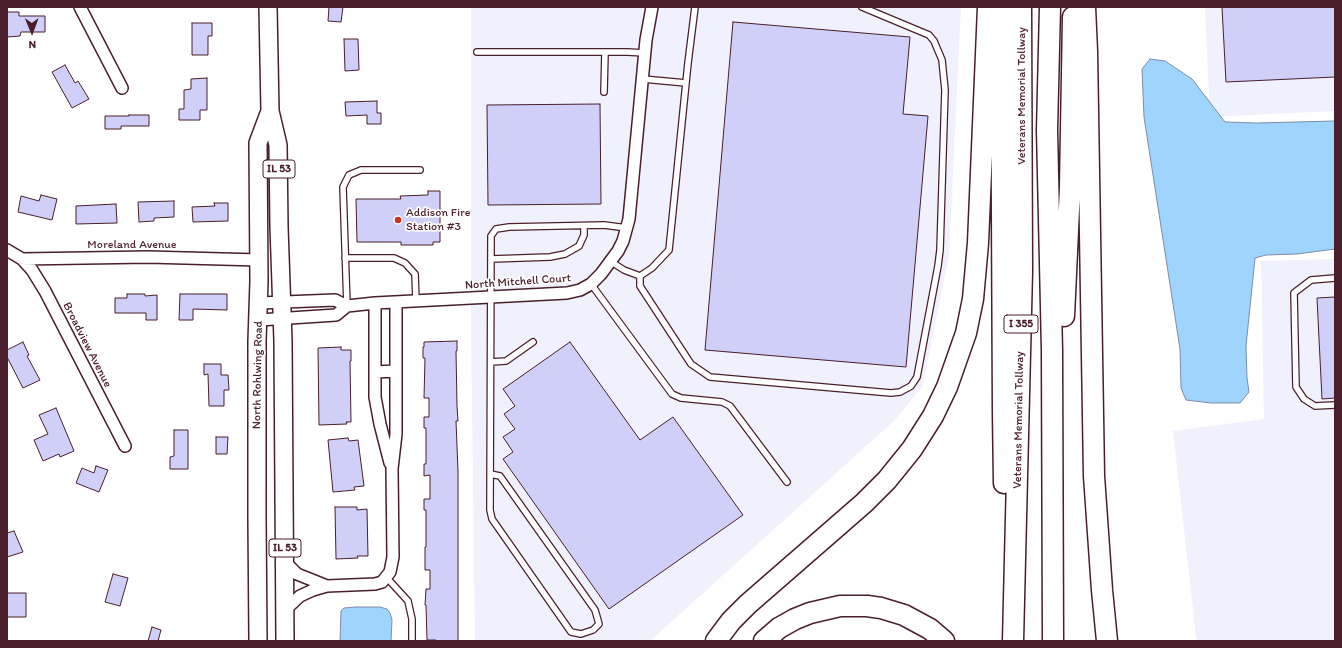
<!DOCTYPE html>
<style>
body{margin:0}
#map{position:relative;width:1342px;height:648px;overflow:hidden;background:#fff;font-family:Itim,sans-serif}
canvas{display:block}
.frame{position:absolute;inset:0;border:8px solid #4a1f2b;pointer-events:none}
.north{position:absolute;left:12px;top:12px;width:40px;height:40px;-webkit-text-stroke:3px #fff;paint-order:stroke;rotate:179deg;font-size:11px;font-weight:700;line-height:16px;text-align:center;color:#4a1f2b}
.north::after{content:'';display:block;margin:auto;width:14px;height:18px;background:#4a1f2b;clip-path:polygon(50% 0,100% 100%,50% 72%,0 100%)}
</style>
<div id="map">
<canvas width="1342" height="648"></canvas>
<div class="frame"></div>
<div class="north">N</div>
</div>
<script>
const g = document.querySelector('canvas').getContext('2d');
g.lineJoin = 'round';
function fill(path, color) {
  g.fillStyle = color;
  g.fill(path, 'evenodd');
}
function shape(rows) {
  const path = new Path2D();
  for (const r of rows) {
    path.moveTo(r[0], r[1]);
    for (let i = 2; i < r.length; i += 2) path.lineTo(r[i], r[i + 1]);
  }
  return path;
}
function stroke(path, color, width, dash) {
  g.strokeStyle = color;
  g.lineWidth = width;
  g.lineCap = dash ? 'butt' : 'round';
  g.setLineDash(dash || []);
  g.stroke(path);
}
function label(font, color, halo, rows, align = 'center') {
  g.font = font + ' Itim,sans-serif';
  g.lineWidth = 3.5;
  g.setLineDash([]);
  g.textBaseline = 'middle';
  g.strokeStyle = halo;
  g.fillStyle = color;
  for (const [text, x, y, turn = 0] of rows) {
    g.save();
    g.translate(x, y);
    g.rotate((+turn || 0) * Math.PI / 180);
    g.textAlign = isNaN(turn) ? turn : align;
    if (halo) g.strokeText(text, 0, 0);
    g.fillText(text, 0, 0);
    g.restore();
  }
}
fill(shape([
 [471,7,961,7,949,255,923,385,895,420,650,641,475,641,471,324],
 [1205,7,1335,7,1335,111,1210,117],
 [1335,259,1335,641,1197,641,1196,636,1173,431,1264,419,1261,261]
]), '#f1f1fd');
const water = shape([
 [1150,59,1165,61,1192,79,1225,122,1257,123,1335,121,1335,249,1297,254,1266,255,1255,258,1246,346,1247,378,1249,392,1240,403,1211,403,1186,400,1181,388,1180,349,1144,117,1142,69,1150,59],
 [356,607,380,607,387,609,390,613,392,620,391,641,340,641,341,611,344,608,356,607]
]);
fill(water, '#9ed4fd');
stroke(water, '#7c8ca9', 1);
const building = shape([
 [329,7,343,7,341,22,328,21,329,7],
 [1222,7,1335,7,1335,77,1226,82,1222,7],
 [7,12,19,12,19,16,45,16,45,32,21,32,20,36,7,37,7,12],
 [733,22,910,37,903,114,928,116,906,367,705,350,733,22],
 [192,23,212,23,212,36,208,36,208,55,192,55,192,23],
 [344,39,358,39,359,70,345,71,344,39],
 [65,65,75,83,78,81,89,99,72,108,52,72,65,65],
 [207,78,207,110,200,110,200,120,179,120,179,109,184,109,184,90,191,89,191,79,207,78],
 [377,101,377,113,381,113,381,124,367,124,367,115,346,116,345,102,377,101],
 [600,104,601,204,488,205,487,105,600,104],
 [129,115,149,115,149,126,121,126,121,129,105,129,105,116,129,116,129,115],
 [428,191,440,191,440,242,433,242,433,245,401,245,401,242,357,242,356,199,401,199,400,196,428,195,428,191],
 [41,195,57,199,52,220,18,212,21,196,39,201,41,195],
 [174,201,174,217,154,218,154,221,139,222,138,202,174,201],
 [214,203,228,203,228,221,193,222,192,207,215,206,214,203],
 [116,204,117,223,76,224,76,206,116,204],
 [127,294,145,294,145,296,157,295,157,320,146,320,146,313,115,313,115,298,127,298,127,294],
 [180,294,227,294,227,310,193,309,193,320,179,320,180,294],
 [1335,297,1335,398,1322,399,1317,298,1335,297],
 [457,341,457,351,456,351,457,406,458,421,456,421,458,471,458,641,436,641,436,640,427,640,426,605,425,605,426,589,430,589,430,570,425,570,425,547,426,547,426,510,424,510,424,499,430,499,430,475,424,476,424,464,426,464,426,428,424,428,424,417,429,417,429,398,424,398,425,358,423,358,423,347,424,347,424,342,457,341],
 [23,342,29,355,27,356,40,380,23,388,7,357,7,350,23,342],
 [570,342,640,440,673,417,743,515,609,609,503,459,513,452,503,437,515,429,504,414,515,406,503,389,570,342],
 [341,347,341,350,351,350,351,361,350,361,351,422,346,422,347,424,319,425,318,348,341,347],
 [204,364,221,364,221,375,228,375,229,390,224,390,224,406,209,406,208,374,204,375,204,364],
 [56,408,74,451,60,457,59,454,43,461,34,440,48,434,39,415,56,408],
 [174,430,188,430,188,469,170,469,170,457,174,456,174,430],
 [216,437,228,437,227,454,216,454,216,437],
 [348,438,349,441,358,440,364,486,354,487,355,490,333,492,328,440,348,438],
 [96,466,108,470,99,492,76,483,82,468,94,473,96,466],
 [335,507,357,507,357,510,367,509,368,556,357,556,358,558,336,559,335,507],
 [14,531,23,552,7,557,7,533,14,531],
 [113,574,128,578,120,606,105,602,113,574],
 [7,593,26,593,26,617,7,617,7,593],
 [152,627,161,630,158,641,148,641,152,627]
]);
fill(building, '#d0cff8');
stroke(building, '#4a1f2b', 1);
const service = shape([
 [477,52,627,52,645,53],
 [643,79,686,83],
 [604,92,605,52],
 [345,258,394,258,405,263,415,274,416,301],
 [491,259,550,257,565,254,579,246,584,235,584,226],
 [610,261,624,270,640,276,652,268,669,250,688,63,695,7],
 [640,276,640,286,691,364,710,377,891,393,900,392,911,386,917,377,938,266,940,250,945,90,942,60,934,41,929,35,862,7],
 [1335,278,1311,280,1294,293,1296,387,1304,399,1315,406,1335,405],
 [591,284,672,394,681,398,722,402,730,406,787,482],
 [347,306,343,187,349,175,361,170,420,170],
 [491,362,506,361,533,342],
 [490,474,500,476,595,610,599,624,593,630,581,634,571,632,492,519,490,510,491,236,496,229,509,227,604,225,627,228],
 [387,578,408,601,412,619,412,641]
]);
const minor = shape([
 [80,7,122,88],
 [7,250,22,259,148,257,259,260],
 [22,259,32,270,45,291,125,446],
 [259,303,335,300,347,306,375,303,567,293,580,290,591,284,601,274,618,251,623,241,629,219,646,40,652,7],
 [375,303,375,397,380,424,390,463],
 [259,320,336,315,347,306],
 [375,372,396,371],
 [285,562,297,574,327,586],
 [285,610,300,596,313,590,327,586,375,584,382,582,390,572,393,557,392,469,396,434,396,302]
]);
const primary = shape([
 [268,7,270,111,278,145,279,227,283,341,285,641],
 [258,641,257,519,257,341,259,281,258,143,270,111]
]);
const motorway = shape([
 [1001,7,1003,413,1004,483],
 [1050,7,1047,130,1052,351,1053,641],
 [1085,7,1087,51,1094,476,1102,590,1107,641],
 [1064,316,1070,187,1073,17],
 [716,641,731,621,748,604,864,503,887,480,912,449,933,416,947,387,966,333,973,299,978,243,988,7],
 [764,641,779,628,795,619,810,613,840,606,867,606,881,608,904,615,930,629,944,641],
 [1013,641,1022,271,1021,7]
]);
stroke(service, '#4a1f2b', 8);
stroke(minor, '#4a1f2b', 14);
stroke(primary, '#4a1f2b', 20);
stroke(motorway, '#4a1f2b', 23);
stroke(service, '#fff', 5.5);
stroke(minor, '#fff', 11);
stroke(primary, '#fff', 17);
stroke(motorway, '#fff', 20);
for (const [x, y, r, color] of [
 [398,220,4,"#c8321e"]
]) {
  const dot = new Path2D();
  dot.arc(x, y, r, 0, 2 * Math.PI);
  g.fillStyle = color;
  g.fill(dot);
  stroke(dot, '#fff', 1.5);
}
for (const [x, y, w] of [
 [279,169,32],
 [1021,324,34],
 [285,548,32]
]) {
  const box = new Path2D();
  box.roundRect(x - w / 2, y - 9, w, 18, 3);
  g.fillStyle = '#fff';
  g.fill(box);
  stroke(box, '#4a1f2b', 1);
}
label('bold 11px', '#4a1f2b', null, [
 ["IL 53",279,169],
 ["I 355",1021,324],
 ["IL 53",285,548]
]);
label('12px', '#4a1f2b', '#fff', [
 ["Veterans Memorial Tollway",1022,96,-90],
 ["Moreland Avenue",132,245],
 ["North Mitchell Court",518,282,-4],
 ["Broadview Avenue",87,345,63],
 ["North Rohlwing Road",258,375,-89],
 ["Veterans Memorial Tollway",1019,420,-89]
]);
label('12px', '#4a1f2b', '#fff', [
 ["Addison Fire",406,213],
 ["Station #3",406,227]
], 'left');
</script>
